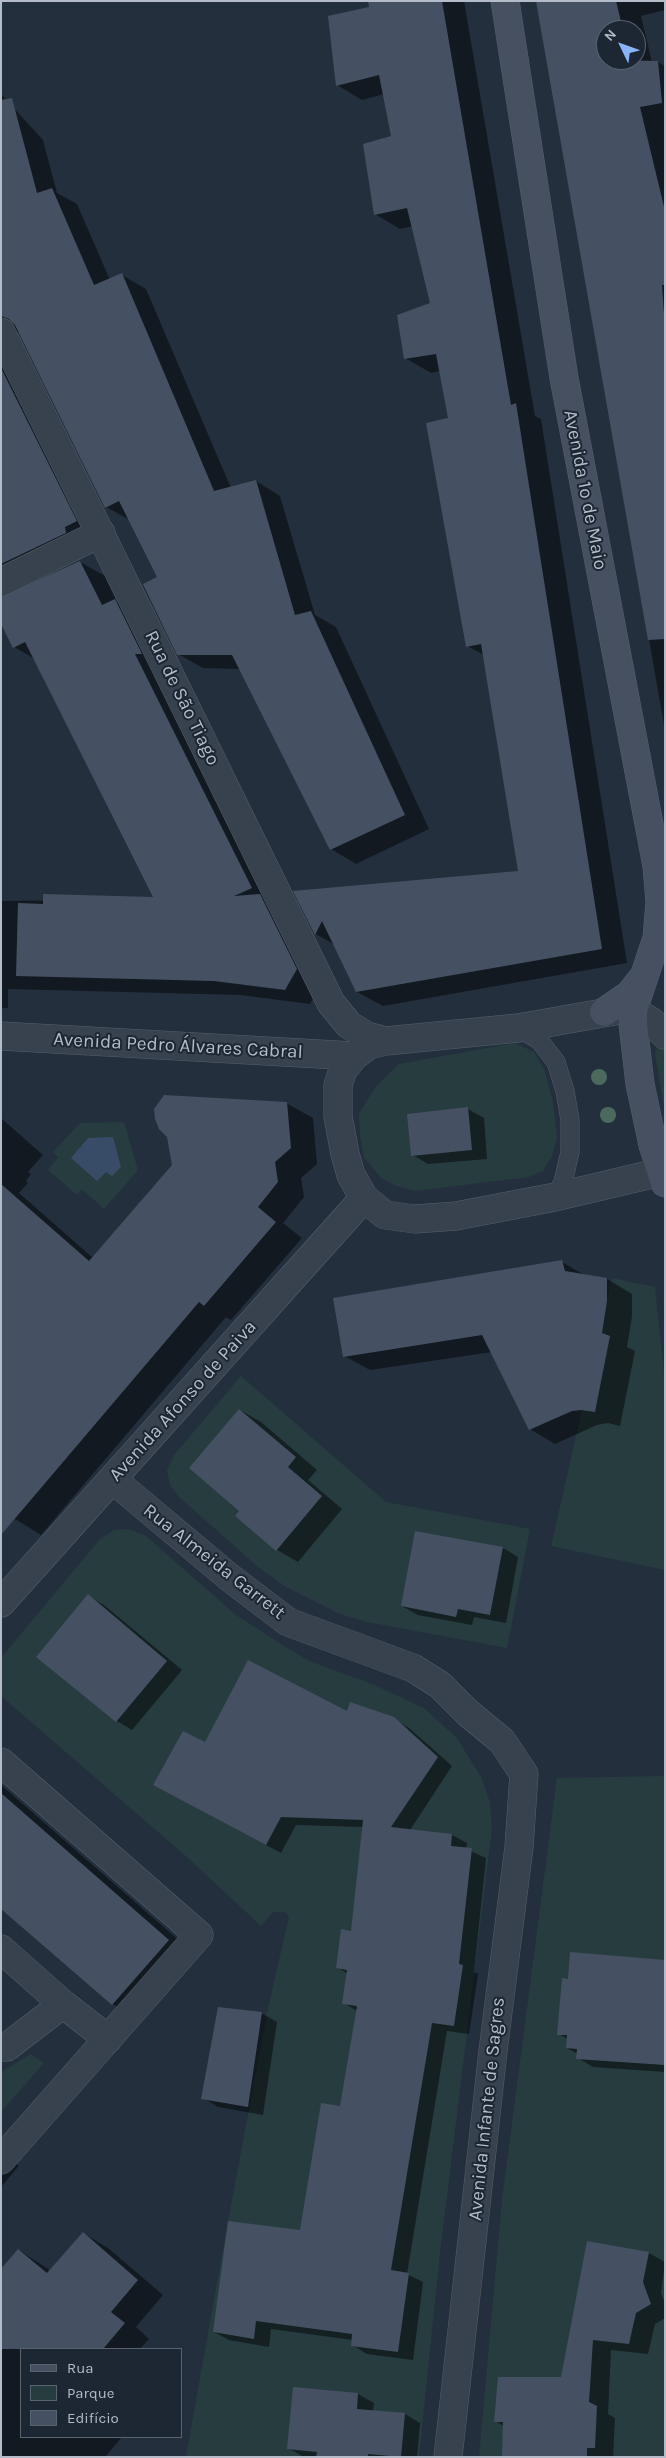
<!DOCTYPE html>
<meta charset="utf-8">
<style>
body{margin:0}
#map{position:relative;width:666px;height:2458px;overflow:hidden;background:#242f3e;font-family:Karla,sans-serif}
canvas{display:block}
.frame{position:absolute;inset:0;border:2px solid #b4bcc9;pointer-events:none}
.legend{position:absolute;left:20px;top:2348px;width:162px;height:90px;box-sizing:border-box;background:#1d2633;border:1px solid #59626f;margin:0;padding:6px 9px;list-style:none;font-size:15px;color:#b4bcc9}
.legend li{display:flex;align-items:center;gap:10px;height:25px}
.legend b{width:25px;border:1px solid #59626f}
.north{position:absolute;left:596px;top:20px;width:50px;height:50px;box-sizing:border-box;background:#1d2633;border:1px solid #59626f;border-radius:50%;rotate:312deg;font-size:14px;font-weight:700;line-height:20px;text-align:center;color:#b4bcc9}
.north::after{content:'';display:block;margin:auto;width:18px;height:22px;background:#8ab4f8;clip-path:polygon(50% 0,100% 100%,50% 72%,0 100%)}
</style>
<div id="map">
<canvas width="666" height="2458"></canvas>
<div class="frame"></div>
<ul class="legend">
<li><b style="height:6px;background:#465061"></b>Rua</li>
<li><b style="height:14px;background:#263c3f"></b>Parque</li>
<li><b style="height:14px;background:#455162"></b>Edifício</li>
</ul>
<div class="north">N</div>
</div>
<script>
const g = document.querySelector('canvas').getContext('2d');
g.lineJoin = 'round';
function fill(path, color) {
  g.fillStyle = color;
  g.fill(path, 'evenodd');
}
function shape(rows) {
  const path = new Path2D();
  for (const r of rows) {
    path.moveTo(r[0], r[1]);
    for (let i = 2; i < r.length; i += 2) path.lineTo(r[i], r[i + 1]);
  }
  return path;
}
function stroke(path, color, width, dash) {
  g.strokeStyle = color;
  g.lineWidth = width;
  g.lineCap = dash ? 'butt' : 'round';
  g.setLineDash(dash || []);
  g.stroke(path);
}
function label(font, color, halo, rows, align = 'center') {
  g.font = font + ' Karla,sans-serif';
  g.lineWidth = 4;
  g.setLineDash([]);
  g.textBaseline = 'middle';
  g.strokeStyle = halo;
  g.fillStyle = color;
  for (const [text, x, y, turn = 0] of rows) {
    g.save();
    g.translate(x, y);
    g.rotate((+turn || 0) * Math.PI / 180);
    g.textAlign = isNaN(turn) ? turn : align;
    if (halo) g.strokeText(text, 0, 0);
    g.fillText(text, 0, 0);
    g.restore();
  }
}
fill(shape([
 [515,1043,534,1052,545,1071,553,1103,557,1138,552,1156,543,1171,529,1177,415,1191,397,1186,382,1179,364,1158,360,1136,359,1113,377,1085,399,1064],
 [657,1044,665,1049,665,1113,655,1054],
 [124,1122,138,1170,104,1209,82,1189,77,1195,48,1170,58,1157,53,1152,80,1123],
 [612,1278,655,1287,665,1384,665,1570,551,1546],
 [241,1376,386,1502,530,1529,507,1648,367,1622,340,1614,286,1587,257,1566,179,1497,170,1485,167,1470,174,1455],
 [129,1529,146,1536,236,1615,289,1649,309,1661,372,1684,424,1708,457,1738,481,1777,490,1802,492,1829,440,2253,419,2457,186,2457,228,2221,268,2008,289,1917,285,1912,273,1912,261,1926,188,1858,1,1696,1,1658,100,1539,114,1530],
 [665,1776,665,2457,479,2457,502,2200,557,1778],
 [31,2054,44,2063,1,2112,1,2072]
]), '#263c3f');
fill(shape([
 [113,1137,121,1167,112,1176,106,1172,97,1181,71,1158,88,1138]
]), '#394c67');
fill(shape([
 [369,1,464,1,535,416,541,419,627,963,383,1006,357,992,335,945,316,934,295,892,519,872,484,655,467,646,449,419,440,371,431,373,405,358,432,304,413,226,400,229,375,214,393,137,384,94,362,100,337,85,370,8],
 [537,1,664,1,665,10,641,16,652,62,658,62,665,66,665,731],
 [606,30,636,30,636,60,606,60],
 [1,94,43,140,57,193,77,204,110,280,122,275,146,289,231,488,256,481,280,496,315,615,336,627,429,829,356,864,331,849,240,669,203,668,178,654,159,577,130,520,106,507,19,331,12,338,101,536,12,588,10,596,80,562,105,576,117,602,140,615,321,984,310,1004,240,995,8,989,8,1008,1,1008,1,901,155,899,35,659,14,647,1,622],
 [286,1103,313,1118,317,1164,301,1178,304,1197,283,1223,302,1238,231,1320,226,1317,41,1535,15,1519,1,1507,1,1118,43,1155,28,1172,31,1174,26,1181,28,1183,19,1193,93,1258],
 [468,1109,484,1118,487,1159,428,1164,413,1155],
 [562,1262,586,1276,607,1279,632,1294,632,1316,627,1347,635,1351,620,1426,608,1423,597,1425,555,1444,530,1429,492,1352,370,1370,344,1356],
 [240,1410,261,1422,317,1470,308,1480,342,1509,298,1562,277,1550,241,1511],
 [416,1532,503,1548,518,1557,506,1623,474,1617,472,1625,418,1615,402,1606],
 [88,1596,104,1605,182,1670,132,1730,117,1721,38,1656],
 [347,1713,393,1719,409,1728,452,1766,410,1830,452,1835,467,1843,466,1849,486,1858,474,1972,478,1974,469,2034,447,2031,407,2274,423,2282,413,2360,367,2354,352,2345,353,2340,271,2329,269,2347,229,2340,214,2332,301,2231,341,2107,357,2011,344,2003,348,1974,337,1967,352,1932,364,1827,296,1825,281,1853,169,1793,205,1744],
 [1,1785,198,1957,142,2021,113,2004,1,1907],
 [665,1962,665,2072,593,2067,578,2058,578,2054,567,2048,568,2039,558,2034],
 [261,2013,277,2022,263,2115,218,2107,203,2098],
 [1,2150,19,2166,1,2187],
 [83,2233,108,2248,163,2295,136,2327,149,2339,140,2349,21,2349,21,2437,122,2437,105,2457,1,2457,1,2271,19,2250,51,2271],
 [649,2253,665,2262,661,2293,665,2303,665,2318,655,2324,648,2354,611,2350,608,2414,615,2418,613,2457,503,2457,504,2426,495,2421,562,2378],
 [294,2388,358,2394,374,2403,373,2411,405,2414,420,2423,417,2457,304,2457,288,2448]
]), '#0007');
fill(shape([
 [368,1,442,1,511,405,516,403,602,949,356,992,322,921,315,935,293,891,518,871,481,644,466,647,426,423,448,418,436,354,404,359,397,315,430,303,407,208,374,215,363,144,391,136,379,75,336,86,328,16,369,7],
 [536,1,616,1,623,30,606,30,606,60,658,61,662,103,640,107,665,211,665,285,662,285,665,329,665,639,648,640],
 [12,98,37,193,52,188,94,285,122,273,214,491,256,480,295,615,311,611,405,815,330,850,232,655,177,655,143,584,157,577,119,501,105,508,15,325,9,319,1,316,1,100],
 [1,368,77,521,65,527,66,533,1,564],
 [80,561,102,605,115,599,142,654,135,654,252,888,234,896,260,894,297,969,285,990,214,981,16,976,18,903,43,904,43,894,153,897,25,642,13,648,1,624,1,597],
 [164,1095,287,1102,291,1148,275,1162,278,1182,258,1207,276,1222,204,1306,199,1302,1,1535,1,1184,89,1261,172,1165,167,1137,159,1129,155,1119,154,1109],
 [468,1107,472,1150,411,1156,407,1114],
 [562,1260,565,1271,607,1278,607,1301,602,1333,610,1336,595,1412,581,1410,572,1411,529,1430,482,1335,343,1357,333,1298],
 [239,1409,296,1457,288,1467,322,1496,276,1551,235,1516,239,1511,189,1468],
 [415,1531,503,1547,490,1615,458,1609,456,1617,401,1606],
 [88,1594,167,1661,116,1722,36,1657],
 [248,1660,347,1711,350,1702,394,1717,438,1757,391,1827,452,1834,451,1846,472,1848,459,1964,463,1965,454,2026,432,2023,391,2270,409,2273,398,2352,351,2346,352,2334,256,2321,254,2339,213,2332,228,2221,300,2230,321,2103,340,2106,357,2006,342,2004,347,1970,336,1968,341,1929,351,1931,363,1820,281,1817,266,1845,153,1785,183,1731,205,1742],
 [1,1793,169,1940,112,2005,1,1909],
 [570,1952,665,1960,665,2065,576,2059,577,2049,566,2048,567,2035,557,2035,562,1978,568,1979],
 [218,2007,262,2012,248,2107,201,2099],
 [83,2232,138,2280,111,2312,125,2323,103,2349,1,2349,1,2269,18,2249,47,2273],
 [587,2241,649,2252,643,2282,651,2304,636,2313,629,2344,593,2340,589,2402,597,2406,595,2448,587,2448,587,2457,502,2457,503,2422,494,2422,498,2377,561,2377],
 [293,2387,358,2393,357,2409,405,2413,401,2457,368,2454,368,2457,316,2457,317,2452,287,2449]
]), '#455162');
const service = shape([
 [518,1028,539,1040,556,1062,565,1091,570,1120,570,1152,563,1182,555,1197]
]);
const minor = shape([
 [1,332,331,1003,349,1025,367,1036,386,1041],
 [1,582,101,533],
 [665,1035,652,1022,633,1010,620,1010,518,1028,386,1041,369,1045,354,1056,343,1070,338,1085,338,1116,345,1154,351,1175,364,1198,385,1215,415,1219,456,1216,555,1197,665,1171],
 [1,1036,354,1056],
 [112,1479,229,1577,288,1622,413,1668,440,1685,468,1713,502,1741,524,1774,519,1847,493,2051,448,2457],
 [1,1603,364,1198],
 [1,1762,199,1935,1,2160],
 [1,1949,63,2004],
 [1,2047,7,2047,63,2004,108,2039]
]);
const secondary = shape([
 [505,1,564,378,657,866,660,902,657,938,633,1010,633,1024,640,1084,653,1145,665,1183],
 [604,1012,629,995,641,980]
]);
stroke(service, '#565f6c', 19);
stroke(minor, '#565f6c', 29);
stroke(secondary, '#565f6c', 29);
stroke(service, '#38414e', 18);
stroke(minor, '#38414e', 28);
stroke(secondary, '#465061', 28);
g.fillStyle = '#4b6a5d';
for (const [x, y] of [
 [599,1077],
 [608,1115]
]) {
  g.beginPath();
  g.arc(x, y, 8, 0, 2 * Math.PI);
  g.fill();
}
label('19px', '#b4bcc9', '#1d2633', [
 ["Avenida 1º de Maio",585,490,79],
 ["Rua de São Tiago",182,698,64],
 ["Avenida Pedro Álvares Cabral",178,1046,3],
 ["Avenida Afonso de Paiva",183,1401,-48],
 ["Rua Almeida Garrett",214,1562,38],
 ["Avenida Infante de Sagres",487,2109,-84]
]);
</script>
